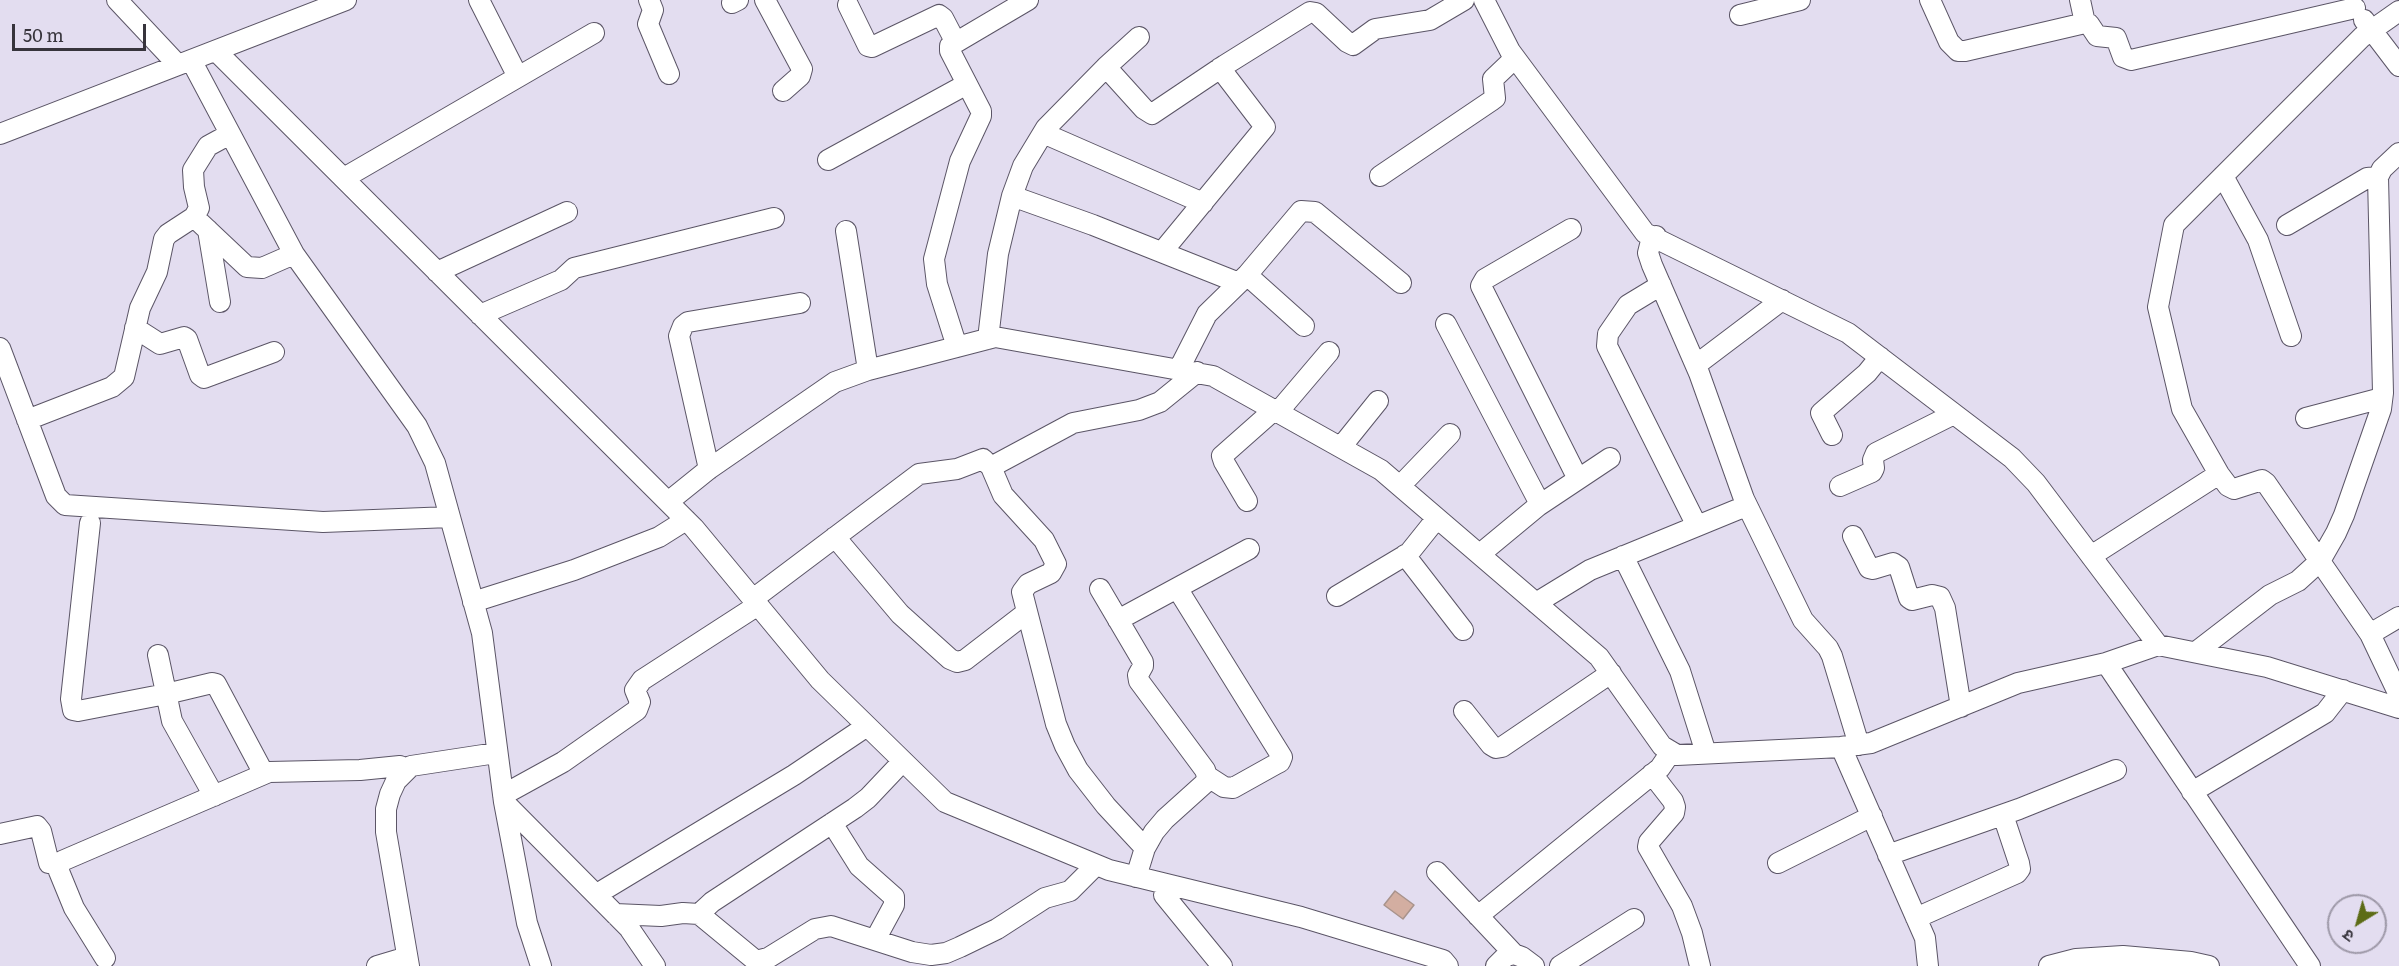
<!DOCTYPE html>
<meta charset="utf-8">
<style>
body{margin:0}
#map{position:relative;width:2399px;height:966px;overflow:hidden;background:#e3ddf0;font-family:Literata,"Noto Sans Devanagari",serif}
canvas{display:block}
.north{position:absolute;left:2327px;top:894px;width:60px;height:60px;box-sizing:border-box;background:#e3ddf0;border:2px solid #9e99a8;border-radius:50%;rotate:217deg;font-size:16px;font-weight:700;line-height:24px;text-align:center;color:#37343c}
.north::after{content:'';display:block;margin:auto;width:21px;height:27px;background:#5d6c16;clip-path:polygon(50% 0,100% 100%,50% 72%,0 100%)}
.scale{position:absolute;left:12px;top:24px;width:134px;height:27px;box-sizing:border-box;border:3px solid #37343c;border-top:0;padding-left:8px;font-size:18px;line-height:21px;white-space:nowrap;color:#37343c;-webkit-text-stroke:4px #e3ddf0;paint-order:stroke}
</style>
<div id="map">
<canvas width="2399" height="966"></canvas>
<div class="north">उ</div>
<div class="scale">50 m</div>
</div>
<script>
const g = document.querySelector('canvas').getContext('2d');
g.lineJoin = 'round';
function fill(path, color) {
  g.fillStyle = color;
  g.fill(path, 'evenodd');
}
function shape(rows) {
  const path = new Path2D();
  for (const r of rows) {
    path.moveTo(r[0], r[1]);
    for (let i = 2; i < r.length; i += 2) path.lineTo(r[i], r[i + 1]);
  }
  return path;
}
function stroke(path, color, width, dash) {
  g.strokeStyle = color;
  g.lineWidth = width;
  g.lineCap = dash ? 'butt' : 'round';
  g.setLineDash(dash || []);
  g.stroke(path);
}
const building = shape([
 [1395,891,1414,905,1403,919,1384,905,1395,891]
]);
fill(building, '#d3aea1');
stroke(building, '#a8938c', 1.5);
const street = shape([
 [117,0,178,65],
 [479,0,518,77],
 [649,0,653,10,648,24,669,74],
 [765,0,802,69,800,76,783,91],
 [1484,0,1510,51,1645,233,1848,333,2012,458,2036,483,2158,645],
 [1930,0,1949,42,1958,51,1965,51,2085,23,2089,24,2097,36,2116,38,2123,57,2131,60,2355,8],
 [2080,0,2085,23],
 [732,3,738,0],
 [848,5,868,46,872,47,939,15,943,18,955,41],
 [2399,11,2362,37,2174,225,2158,307,2182,409,2219,474,2228,486,2234,489,2262,480,2266,483,2370,634,2399,695],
 [1740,15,1800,0],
 [2364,20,2399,66],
 [216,51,694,528,820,680,945,802,1109,870,1301,917,1443,960,1448,966],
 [191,60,294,254,417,426,435,463,482,633,504,802,527,923,541,966],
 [1106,67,1144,109,1152,114,1225,65,1310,12,1316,13,1347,42,1353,45,1375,29,1430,20,1464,0],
 [1043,133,1203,203],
 [0,134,346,0],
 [828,160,967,84],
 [1380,176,1491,101,1495,98,1493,79,1515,58],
 [2223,176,2258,240,2291,336],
 [344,178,594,33],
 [1012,196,1093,225,1239,283],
 [194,217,247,267,262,268,294,254],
 [2287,225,2367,178,2378,177],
 [1571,229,1485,279,1481,286,1578,479],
 [208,230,220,302],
 [846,231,868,370],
 [1656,236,1650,245,1648,253,1652,265,1699,373,1744,499,1803,620,1828,648,1832,656,1859,745],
 [1162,252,1265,127,1220,68],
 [437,272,567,212],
 [1247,275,1304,326],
 [1661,285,1628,305,1608,334,1607,346,1697,526],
 [480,315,561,280,574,268,774,218],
 [1446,324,1540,504],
 [135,328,160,344,184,337,187,339,200,375,204,378,274,352],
 [988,339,998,254,1012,196,1023,166,1046,128,1106,67,1139,37],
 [957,347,937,284,934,259,960,161,981,116,981,111,950,51,950,46,1028,0],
 [0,348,56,496,65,505,323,522,450,517],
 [1696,365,1782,300],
 [1179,369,1207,314,1247,275,1301,211,1315,212,1401,283],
 [1278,412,1329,352],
 [2306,418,2382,398],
 [27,420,112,387,124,377,140,308,157,272,164,239,168,234,194,217,199,208,194,187,193,170,208,146,230,134],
 [1832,435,1821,413,1867,373,1880,357],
 [1341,447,1378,401],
 [991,467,1003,495,1044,540,1056,564,1051,573,1028,584,1022,592,1056,724,1065,746,1078,770,1106,806,1145,848],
 [709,469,679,336,683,326,688,322,800,303],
 [1400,486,1450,434],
 [1840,486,1872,472,1874,468,1873,460,1876,453,1954,414],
 [1247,501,1224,462,1222,456,1274,410],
 [668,502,709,469,835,382,868,370,995,337,1213,376,1381,470,1599,657,1662,746,1677,755,1841,747,1871,743,2018,683,2106,663,2158,645,2267,667,2399,708],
 [90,523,71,699,73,710,78,711,166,694,212,683,216,684,264,774],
 [1853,536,1869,568,1873,569,1893,563,1899,567,1909,598,1912,600,1932,595,1940,597,1945,608,1961,707],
 [835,537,900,614,950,659,957,662,965,660,1026,613],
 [1480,554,1538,506,1610,458],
 [1405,555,1463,630],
 [1623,556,1680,671,1706,753],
 [2091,556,2219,474],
 [1177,588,1282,757,1280,762,1276,764,1233,788,1224,787,1207,776],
 [1100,589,1143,662,1143,666,1138,675,1139,681,1205,770,1207,776,1205,783,1165,819,1154,832,1145,848,1136,877],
 [1337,596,1409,553,1437,518],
 [753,599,919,474,957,469,983,459,991,467,1073,423,1139,410,1160,402,1197,372],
 [473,602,574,570,659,537,686,520],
 [1536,603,1590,570,1746,506],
 [1118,620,1249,549],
 [2370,634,2399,617],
 [2196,652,2270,595,2298,581,2320,561,2336,533,2344,515,2381,409,2383,393,2378,177,2382,169,2399,153],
 [158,655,172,721,214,796],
 [2106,663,2310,966],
 [1464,711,1491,745,1496,748,1502,747,1611,673],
 [1841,747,1925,938,1928,966],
 [1652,774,1673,801,1675,807,1674,813,1649,842,1648,847,1682,906,1692,933,1700,966],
 [2192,792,2325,713,2343,690],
 [503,795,563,762,637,710,640,702,635,690,642,680,758,605],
 [504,802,629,928,655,966],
 [832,823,859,866,894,897,894,905,875,940],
 [0,834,37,826,41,831,49,863,58,864],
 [1888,855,2019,809,2116,770],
 [1778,863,1872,816],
 [1437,872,1514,954],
 [1172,886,1164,895,1222,966],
 [597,894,794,775,867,726],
 [615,914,661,916,683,913,699,914,712,902,855,808,868,798,903,761],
 [699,914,756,961,768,958,815,929,831,926,912,952,931,955,946,953,960,947,997,929,1045,898,1070,891,1096,865],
 [1478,916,1660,768,1671,752],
 [1916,918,2017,873,2020,869,2019,863,2003,815],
 [105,958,74,908,58,869,62,861,269,772,360,770,400,766,407,769],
 [377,966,407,957],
 [409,966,386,832,386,809,390,794,396,781,411,766,496,753],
 [1496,966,1506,956,1514,954,1522,957,1534,966],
 [1560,966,1634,919],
 [2049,966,2076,959,2123,956,2191,962,2209,966]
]);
stroke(street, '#5b5566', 22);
stroke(street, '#fff', 20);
</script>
